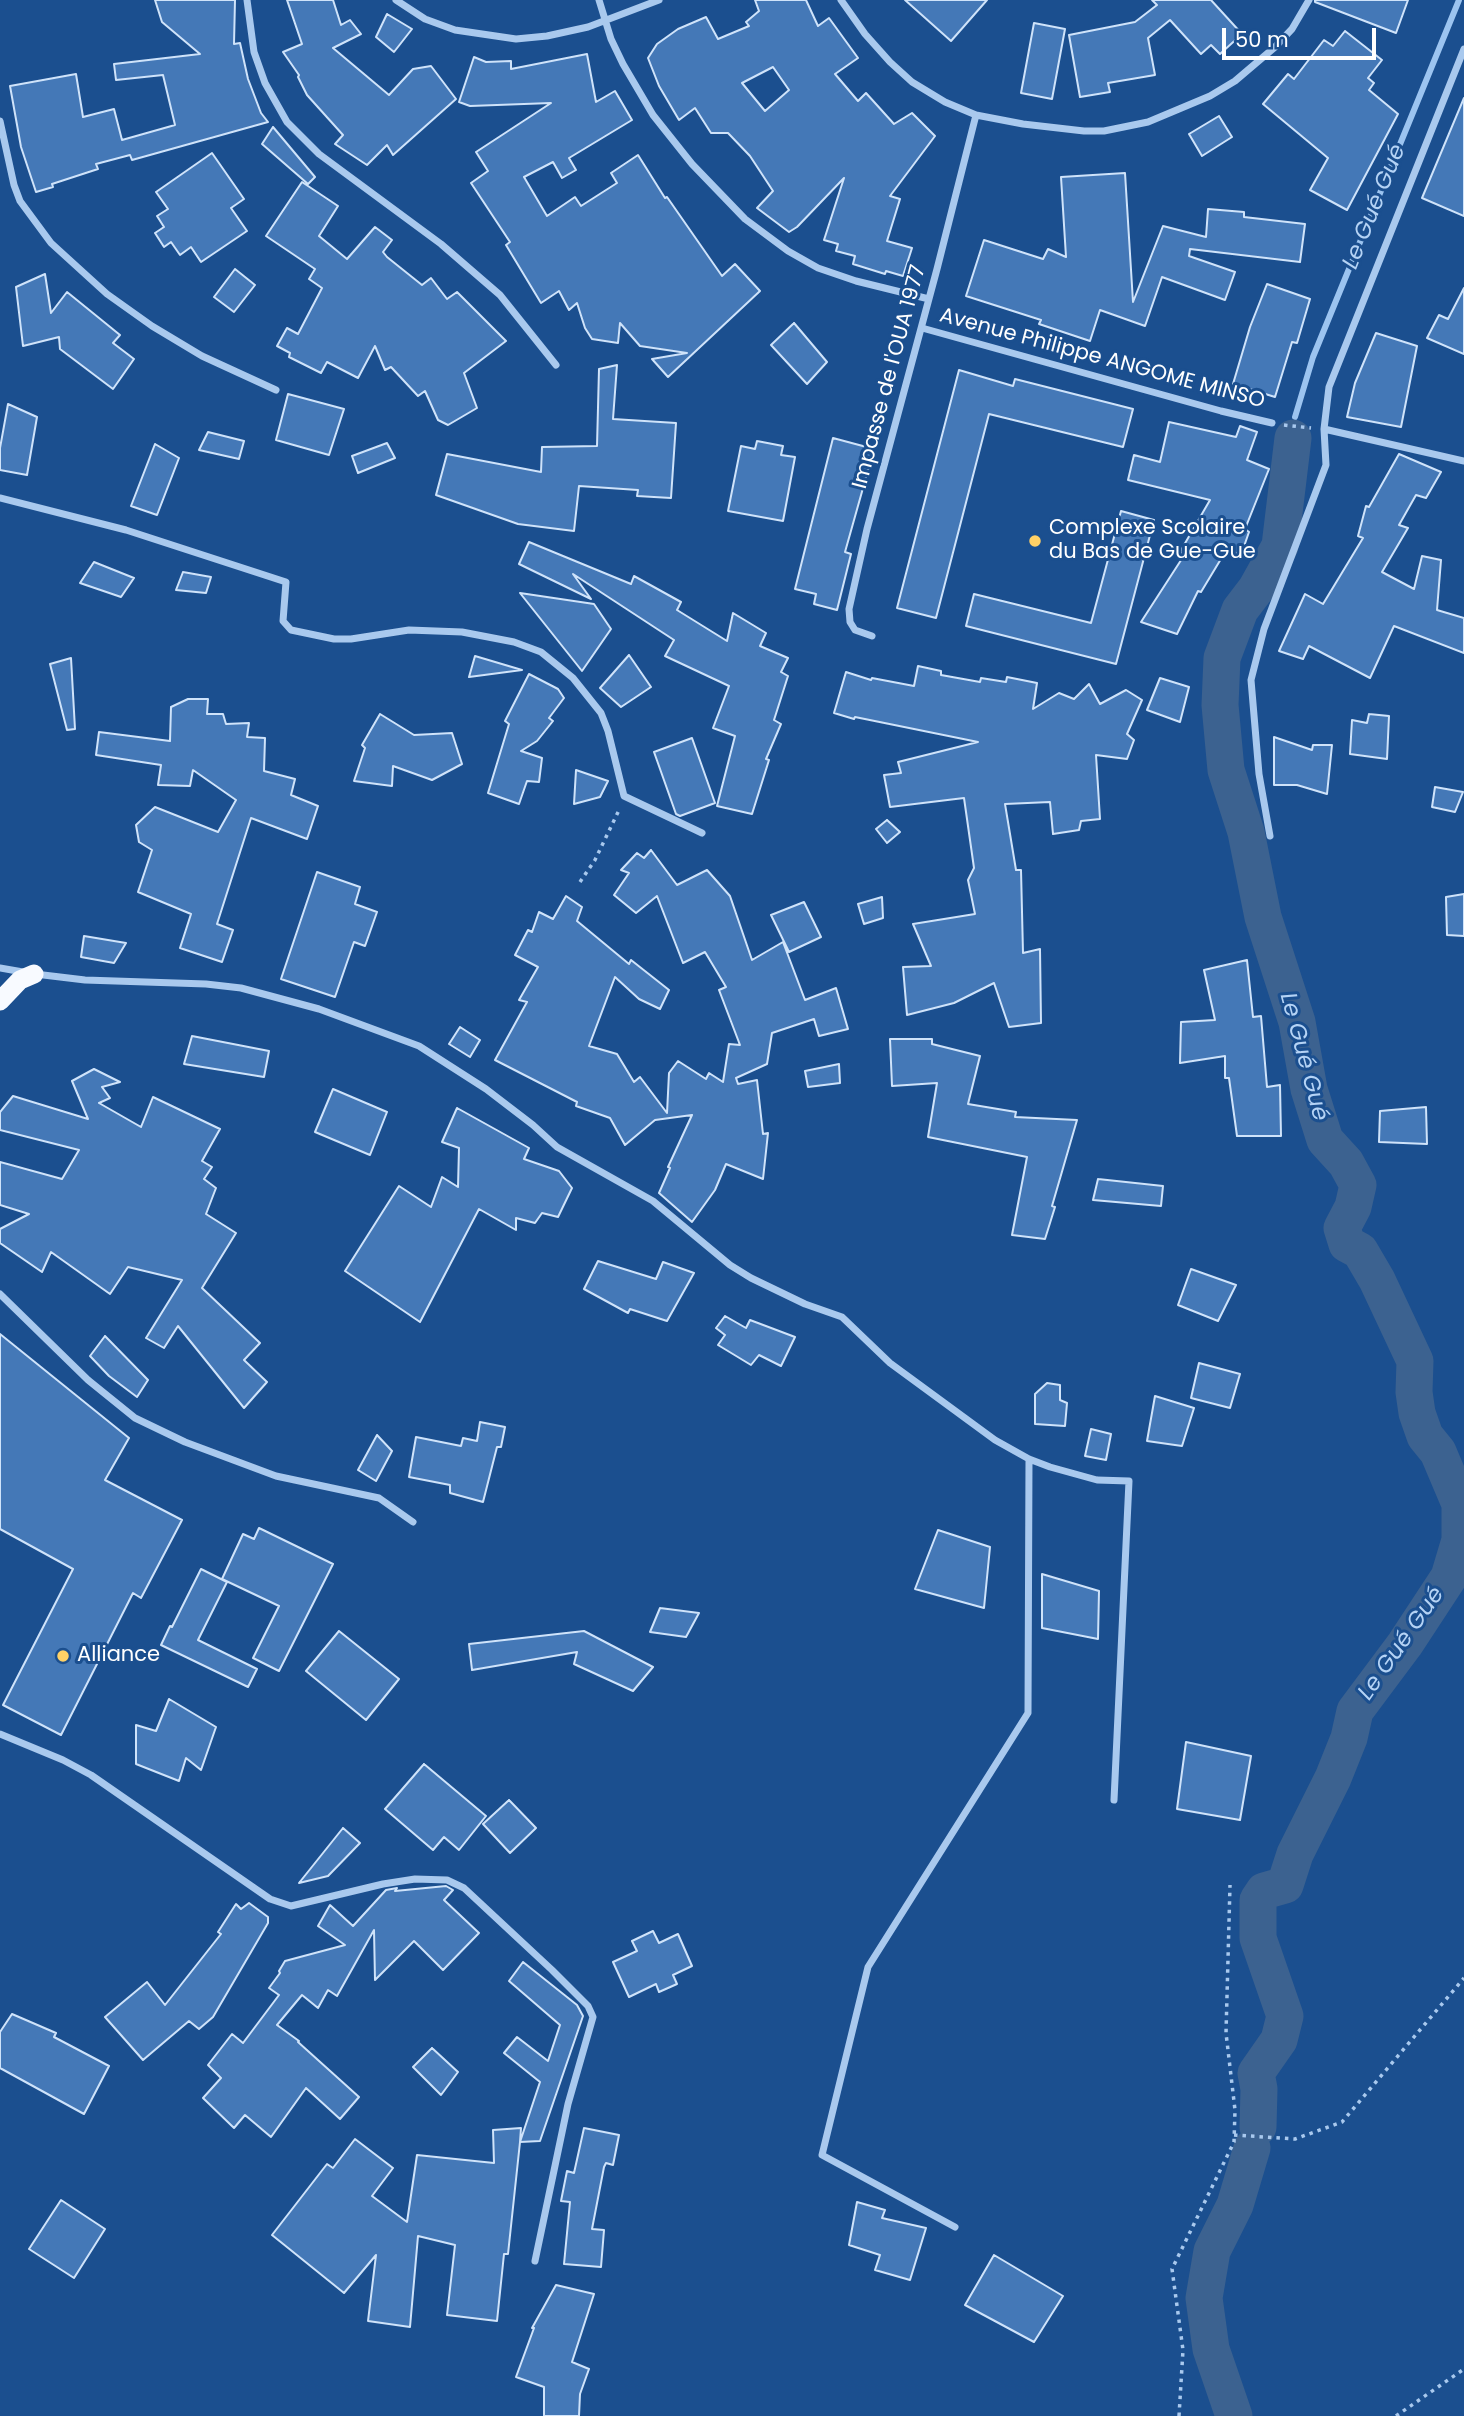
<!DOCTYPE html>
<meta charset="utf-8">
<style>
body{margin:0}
#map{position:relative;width:1464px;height:2416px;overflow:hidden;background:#1b4f8f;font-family:Poppins,sans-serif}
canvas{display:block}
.scale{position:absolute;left:1222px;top:28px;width:154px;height:32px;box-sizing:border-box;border:4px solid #fff;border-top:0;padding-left:9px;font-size:21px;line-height:24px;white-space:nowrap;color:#fff;-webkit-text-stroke:5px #1b4f8f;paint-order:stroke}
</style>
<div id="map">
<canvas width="1464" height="2416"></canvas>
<div class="scale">50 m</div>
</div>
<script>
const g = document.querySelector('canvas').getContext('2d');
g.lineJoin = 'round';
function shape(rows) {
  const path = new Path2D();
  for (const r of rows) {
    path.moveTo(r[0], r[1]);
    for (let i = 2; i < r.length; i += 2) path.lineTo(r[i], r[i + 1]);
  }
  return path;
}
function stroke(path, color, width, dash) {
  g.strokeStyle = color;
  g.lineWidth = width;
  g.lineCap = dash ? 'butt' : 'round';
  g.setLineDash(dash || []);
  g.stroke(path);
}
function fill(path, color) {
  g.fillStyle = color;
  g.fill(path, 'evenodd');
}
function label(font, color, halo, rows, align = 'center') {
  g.font = font + ' Poppins,sans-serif';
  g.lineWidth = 6;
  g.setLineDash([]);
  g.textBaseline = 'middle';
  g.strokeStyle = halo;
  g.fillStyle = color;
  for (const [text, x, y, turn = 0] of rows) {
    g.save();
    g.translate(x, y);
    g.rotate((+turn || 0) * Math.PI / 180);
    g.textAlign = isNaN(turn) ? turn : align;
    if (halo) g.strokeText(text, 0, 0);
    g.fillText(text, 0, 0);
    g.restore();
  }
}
stroke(shape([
 [1295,417,1313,357,1459,0]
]), '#9cc4f0', 6);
stroke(shape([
 [1258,2127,1259,2089,1256,2073,1279,2040,1285,2016,1258,1938,1258,1900,1264,1891,1285,1885,1295,1854,1333,1778,1349,1738,1355,1711,1405,1644,1449,1577,1460,1540,1460,1504,1438,1452,1425,1436,1417,1413,1414,1392,1415,1361,1377,1280,1360,1251,1347,1244,1342,1228,1353,1207,1358,1185,1346,1163,1325,1140,1309,1089,1297,1022,1263,917,1246,832,1226,770,1220,705,1222,658,1240,610,1256,589,1280,546,1293,438],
 [1234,2416,1211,2349,1204,2298,1212,2251,1235,2205,1252,2148]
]), '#3c6290', 37);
const building = shape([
 [155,0,235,0,234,44,240,43,248,79,261,113,268,122,132,160,130,155,96,164,98,169,52,184,53,187,36,192,21,147,10,86,76,74,83,117,114,109,122,140,175,125,163,75,116,80,114,64,200,54,162,22,155,0],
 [287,0,333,0,341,25,350,20,361,34,333,48,389,95,413,69,431,66,456,99,393,155,387,145,367,165,335,144,343,135,307,95,298,77,299,75,283,52,302,44,287,0],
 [755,0,806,0,818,26,829,18,858,58,835,74,858,101,866,93,894,124,912,113,935,136,890,196,900,199,887,241,912,248,903,276,886,271,885,274,853,264,855,256,836,251,838,244,824,240,844,178,797,227,789,232,757,208,773,191,750,156,728,133,711,133,695,108,679,120,659,86,648,58,657,44,678,29,706,17,718,39,749,26,746,22,759,11,755,0],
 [773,67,789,90,765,111,742,83,773,67],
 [905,0,987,0,951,41,905,0],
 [1152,0,1211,0,1242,34,1220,54,1211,45,1201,54,1170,20,1148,38,1155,75,1108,83,1110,92,1080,97,1069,35,1135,22,1157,5,1152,0],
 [1315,0,1408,0,1396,33,1315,2,1315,0],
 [387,14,412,29,394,52,376,37,387,14],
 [1034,23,1065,29,1052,99,1021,93,1034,23],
 [1345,31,1382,60,1368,78,1374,83,1369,90,1398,114,1347,210,1310,190,1328,158,1263,104,1288,74,1294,79,1324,40,1333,46,1345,31],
 [587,54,596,102,615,91,632,120,569,158,576,170,562,178,553,162,524,177,547,216,575,197,581,206,617,183,611,173,638,155,665,198,667,197,722,276,735,264,760,291,668,377,652,359,687,353,640,346,620,323,618,343,592,339,585,328,577,303,569,310,559,291,541,303,506,245,510,242,471,183,488,171,476,152,551,103,470,106,459,102,474,57,486,62,511,61,511,69,587,54],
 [1464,98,1464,216,1422,198,1464,98],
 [1219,116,1232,137,1202,156,1189,134,1219,116],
 [273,127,315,177,308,184,262,144,273,127],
 [212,153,244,199,231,208,247,231,201,262,191,247,180,255,171,242,164,247,155,233,164,227,157,216,168,209,156,192,212,153],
 [1125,173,1133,302,1163,226,1206,237,1208,209,1244,212,1244,217,1305,224,1300,262,1190,249,1189,256,1235,272,1225,300,1162,277,1145,326,1100,310,1090,341,1039,324,1041,320,966,296,984,240,1043,259,1048,249,1066,257,1061,177,1125,173],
 [302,182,338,206,319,236,347,259,375,227,392,240,383,252,387,257,422,285,431,278,447,299,457,292,506,341,464,373,477,408,448,425,438,420,425,391,418,396,391,367,385,370,375,346,358,378,327,362,321,373,289,357,290,353,277,346,287,328,298,334,322,288,309,279,315,269,266,236,302,182],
 [235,269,255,285,234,312,214,297,235,269],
 [45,274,51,313,67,292,120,335,113,343,134,359,113,389,60,349,59,337,23,346,16,287,45,274],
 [1267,284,1310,299,1297,343,1292,342,1275,397,1233,384,1250,327,1267,284],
 [1464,288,1464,354,1427,338,1439,315,1448,319,1464,288],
 [794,323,827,362,807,384,771,345,794,323],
 [1376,333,1417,346,1401,427,1347,417,1355,383,1376,333],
 [617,365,613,419,676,423,671,498,637,496,638,490,579,486,574,531,518,524,436,495,447,454,541,472,542,447,597,446,599,369,617,365],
 [959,370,1013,386,1015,379,1133,409,1123,447,989,414,936,618,897,608,959,370],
 [288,394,344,409,329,455,276,440,288,394],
 [8,404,37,417,27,475,0,470,0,448,8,404],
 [1169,422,1236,437,1240,426,1257,432,1247,460,1269,469,1245,529,1249,532,1241,555,1227,549,1201,592,1198,591,1177,634,1141,622,1185,554,1180,552,1210,500,1128,480,1134,455,1160,462,1169,422],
 [208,432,244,441,239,459,199,450,208,432],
 [833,438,874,449,845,552,851,554,837,610,814,604,816,594,795,589,833,438],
 [757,441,783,446,781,455,795,457,783,521,728,511,741,446,755,449,757,441],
 [387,443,395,458,358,473,352,456,387,443],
 [155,444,179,458,157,515,131,506,155,444],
 [1399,454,1441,472,1426,498,1416,495,1399,525,1408,528,1382,572,1414,589,1422,556,1441,560,1437,610,1464,618,1464,653,1394,626,1370,678,1309,646,1303,659,1279,651,1305,594,1323,604,1363,538,1358,536,1366,506,1369,507,1399,454],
 [1121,511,1154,520,1116,664,966,626,974,594,1091,623,1121,511],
 [529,542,631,584,634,576,681,602,677,610,727,641,733,613,766,633,760,646,788,658,781,672,788,676,774,720,781,724,766,759,769,760,752,814,717,806,735,736,713,728,729,686,665,656,674,640,573,574,591,599,519,564,529,542],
 [94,562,134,578,121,597,80,583,94,562],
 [183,572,211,577,206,593,176,590,183,572],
 [520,593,594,604,611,629,582,671,520,593],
 [629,655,651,687,621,707,600,688,629,655],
 [475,656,522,670,469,677,475,656],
 [71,658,75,729,67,730,50,664,71,658],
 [918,666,941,671,941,675,980,682,981,678,1006,682,1007,677,1037,683,1033,709,1059,693,1074,699,1089,684,1100,704,1126,690,1142,700,1127,734,1134,740,1127,759,1096,755,1100,819,1081,821,1079,830,1053,834,1050,802,1005,804,1016,870,1021,870,1023,953,1040,949,1041,1023,1009,1027,994,983,954,1003,907,1015,903,967,931,966,913,924,975,914,968,880,974,868,964,798,890,807,884,775,901,773,898,762,978,742,855,717,854,719,834,713,846,672,871,680,872,678,914,686,918,666],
 [529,674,558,689,564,698,549,718,553,721,537,741,521,751,542,758,539,782,527,781,519,804,488,793,509,724,505,721,529,674],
 [1160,678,1189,687,1180,722,1147,710,1160,678],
 [188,699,208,699,207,714,223,714,226,724,249,723,247,737,265,738,264,771,295,779,291,795,318,806,307,839,251,818,217,924,233,930,222,962,180,948,191,914,138,892,152,850,139,842,136,825,155,807,218,832,236,800,193,770,190,786,158,785,161,765,96,755,99,732,170,741,171,707,188,699],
 [380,714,414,735,452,733,462,764,432,780,393,766,392,786,354,781,365,748,362,745,380,714],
 [1369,714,1389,716,1387,759,1350,754,1352,720,1367,723,1369,714],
 [1274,737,1312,750,1313,745,1332,745,1327,794,1297,785,1274,785,1274,737],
 [692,738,715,803,680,816,676,814,654,752,692,738],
 [576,770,608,781,600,797,574,804,576,770],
 [1435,787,1463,792,1455,812,1432,807,1435,787],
 [887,820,900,832,887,843,876,829,887,820],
 [651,850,677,885,707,870,730,896,752,960,783,942,805,1000,836,988,848,1029,819,1036,814,1019,772,1033,767,1064,736,1078,738,1084,757,1080,763,1134,768,1133,763,1179,726,1164,715,1190,692,1222,659,1193,670,1168,668,1167,692,1115,655,1120,625,1145,610,1118,576,1106,577,1102,495,1060,527,1002,519,1000,538,967,515,955,528,930,532,932,539,912,553,919,566,896,582,907,577,921,629,964,631,960,669,990,660,1009,639,999,615,977,589,1046,617,1054,634,1082,640,1077,667,1113,669,1073,678,1061,706,1079,709,1073,723,1082,729,1044,740,1045,719,990,726,987,705,952,683,963,657,896,636,913,614,895,629,873,621,870,637,853,644,858,651,850],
 [317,872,360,887,355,904,377,912,365,946,354,942,335,997,281,979,317,872],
 [1464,894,1464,936,1447,935,1446,897,1464,894],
 [882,897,883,918,864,924,858,904,882,897],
 [804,902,821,937,789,952,771,915,804,902],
 [84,936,126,943,114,963,81,957,84,936],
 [1247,960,1253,1017,1261,1016,1267,1087,1280,1085,1281,1136,1237,1136,1229,1078,1225,1078,1225,1056,1180,1063,1181,1022,1215,1020,1204,970,1247,960],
 [460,1027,480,1040,470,1057,449,1044,460,1027],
 [192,1036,269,1051,264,1077,184,1064,192,1036],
 [890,1039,932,1039,932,1044,980,1056,968,1104,1016,1112,1015,1117,1077,1120,1052,1206,1055,1207,1045,1239,1012,1235,1027,1157,928,1137,937,1083,892,1086,890,1039],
 [839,1064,840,1083,808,1087,805,1071,839,1064],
 [94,1069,120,1082,102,1087,110,1098,99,1103,141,1127,153,1097,220,1129,202,1161,212,1167,204,1179,216,1188,206,1214,236,1233,202,1288,260,1343,244,1360,267,1382,244,1408,178,1326,164,1348,146,1338,182,1280,128,1267,110,1294,51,1252,42,1272,0,1243,0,1229,29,1214,0,1205,0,1162,62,1179,79,1150,0,1130,0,1112,13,1096,88,1119,72,1081,94,1069],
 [333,1089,387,1112,370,1155,315,1132,333,1089],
 [1426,1107,1427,1144,1379,1142,1380,1111,1426,1107],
 [457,1108,529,1148,524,1159,559,1171,572,1188,558,1217,542,1213,535,1223,516,1218,516,1230,479,1209,420,1322,345,1271,399,1186,431,1207,442,1177,458,1187,459,1148,442,1142,457,1108],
 [1098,1179,1163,1186,1161,1206,1093,1200,1098,1179],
 [598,1261,656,1279,663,1262,694,1273,667,1321,630,1309,628,1313,584,1289,598,1261],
 [1191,1269,1236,1285,1218,1321,1178,1305,1191,1269],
 [725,1316,746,1328,750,1320,795,1337,781,1366,759,1355,751,1365,718,1345,725,1335,716,1328,725,1316],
 [0,1334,129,1438,105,1480,182,1520,141,1598,133,1593,61,1735,3,1705,73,1569,0,1529,0,1334],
 [105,1336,148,1380,137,1397,109,1376,90,1356,105,1336],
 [1199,1363,1240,1374,1230,1408,1191,1398,1199,1363],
 [1047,1383,1060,1385,1060,1400,1067,1403,1065,1426,1035,1424,1035,1394,1047,1383],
 [1155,1396,1194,1408,1182,1446,1147,1441,1155,1396],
 [480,1422,505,1427,501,1447,497,1447,483,1502,450,1493,450,1485,409,1477,416,1437,461,1446,463,1438,477,1441,480,1422],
 [1091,1429,1111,1434,1106,1460,1085,1456,1091,1429],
 [377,1435,392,1451,376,1481,358,1470,377,1435],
 [259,1528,333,1564,279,1671,253,1658,279,1606,222,1579,243,1534,254,1539,259,1528],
 [938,1530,990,1547,984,1608,915,1589,938,1530],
 [201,1569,227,1582,198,1640,257,1669,248,1687,161,1645,170,1626,172,1627,201,1569],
 [1042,1574,1099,1591,1098,1639,1042,1628,1042,1574],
 [660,1608,699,1613,686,1637,650,1632,660,1608],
 [339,1631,399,1679,366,1720,306,1671,339,1631],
 [584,1631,653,1667,633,1691,574,1664,577,1652,472,1670,469,1644,584,1631],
 [169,1699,216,1727,201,1770,186,1758,179,1781,136,1764,136,1725,156,1731,169,1699],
 [1186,1742,1251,1756,1240,1820,1177,1809,1186,1742],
 [424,1764,486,1816,459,1850,444,1837,433,1850,385,1809,424,1764],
 [509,1800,536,1828,510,1853,483,1824,509,1800],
 [343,1828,360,1843,328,1876,299,1883,343,1828],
 [446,1886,453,1890,444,1900,479,1933,443,1970,414,1941,375,1980,374,1930,337,1996,328,1990,318,2008,302,1995,277,2025,299,2041,298,2042,359,2097,340,2119,306,2088,271,2137,245,2115,234,2128,203,2098,221,2078,208,2065,232,2034,243,2043,279,1995,269,1988,280,1973,279,1971,285,1961,345,1945,318,1926,330,1905,353,1926,386,1890,397,1888,395,1891,446,1886],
 [249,1903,268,1917,268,1923,213,2017,199,2029,189,2021,143,2060,105,2017,147,1982,165,2005,221,1934,218,1932,236,1904,241,1909,249,1903],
 [653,1931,659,1943,678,1934,692,1966,673,1975,677,1984,659,1992,656,1984,629,1997,613,1962,637,1951,632,1941,653,1931],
 [523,1962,577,2005,583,2016,540,2141,520,2142,508,2254,504,2254,497,2321,447,2315,455,2245,418,2236,410,2327,368,2321,376,2255,344,2293,272,2235,327,2164,333,2168,355,2139,393,2168,372,2196,407,2222,417,2155,494,2163,493,2130,521,2128,520,2142,540,2082,504,2053,517,2037,548,2061,560,2025,509,1981,523,1962],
 [12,2014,56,2033,54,2037,109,2066,84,2114,0,2068,0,2032,12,2014],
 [432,2048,458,2072,441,2095,413,2067,432,2048],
 [584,2128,619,2135,613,2165,606,2163,604,2167,592,2229,604,2230,601,2267,564,2264,570,2202,561,2201,567,2171,574,2173,584,2128],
 [61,2200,105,2229,74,2278,29,2249,61,2200],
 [857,2202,885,2210,882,2218,926,2228,910,2280,875,2270,880,2255,849,2245,857,2202],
 [994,2255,1063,2296,1034,2342,965,2305,994,2255],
 [556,2285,594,2294,572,2362,589,2369,580,2394,579,2416,544,2416,544,2387,516,2377,534,2328,532,2328,556,2285]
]);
fill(building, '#4478b7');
stroke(building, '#cfe3fa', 2);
stroke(shape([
 [1284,425,1311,428],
 [580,882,595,860,620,808],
 [1234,2135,1295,2139,1342,2122,1464,1978],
 [1179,2416,1183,2350,1172,2269,1234,2142,1235,2110,1226,2033,1230,1885],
 [1396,2416,1464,2369]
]), '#a9c9ee', 3.5, [3.5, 5]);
stroke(shape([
 [247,0,254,52,265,83,287,122,319,154,441,244,500,295,556,365],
 [396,0,425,19,455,30,516,39,547,36,588,27,659,0],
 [599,0,611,39,623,64,653,115,692,164,745,219,788,251,818,268,856,281,929,299],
 [841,0,865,34,890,62,912,82,945,102,976,115,1023,124,1084,131,1104,131,1148,122,1210,96,1235,81,1275,47,1292,29,1309,0],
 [0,121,14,185,20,201,51,243,107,294,152,326,202,356,276,390],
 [922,328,1221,411,1272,423],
 [1324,429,1464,461],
 [0,498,126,530,286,582,283,621,291,630,334,639,351,639,409,630,462,632,514,642,541,652,573,678,601,713,608,731,624,796,702,833],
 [872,636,855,630,850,622,849,609,867,529,937,269,976,115],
 [1270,836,1259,774,1251,680,1264,629,1326,465,1324,429,1329,387,1464,49],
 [0,968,23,972],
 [35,974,85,980,206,984,241,988,319,1009,419,1046,486,1089,533,1125,557,1147,653,1201,730,1265,751,1278,805,1304,842,1317,890,1363,995,1440,1029,1459,1050,1467,1097,1480,1129,1481,1114,1800],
 [0,1294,88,1380,135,1418,185,1442,276,1476,379,1498,413,1522],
 [0,1734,63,1760,91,1775,270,1899,291,1906,383,1884,415,1879,447,1880,464,1888,552,1970,588,2006,593,2017,568,2104,535,2261],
 [955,2227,822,2155,868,1967,1028,1713,1029,1459]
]), '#a9c9ee', 7);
stroke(shape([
 [0,1001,20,980,34,974]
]), '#f8faff', 19);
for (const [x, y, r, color] of [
 [1035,541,7,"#ffd166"],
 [63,1656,7,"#ffd166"]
]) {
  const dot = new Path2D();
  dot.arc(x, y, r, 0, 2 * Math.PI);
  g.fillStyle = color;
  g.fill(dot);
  stroke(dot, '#1b4f8f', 2.5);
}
label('21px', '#fff', '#1b4f8f', [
 ["Avenue Philippe ANGOME MINSO",1102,359,15],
 ["Impasse de l'OUA 1977",890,377,-75]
]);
label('21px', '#fff', '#1b4f8f', [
 ["Complexe Scolaire",1049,529],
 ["du Bas de Gue-Gue",1049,553],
 ["Alliance",77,1656]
], 'left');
label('italic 23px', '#b5d3f5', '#1b4f8f', [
 ["Le Gué Gué",1375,207,-68],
 ["Le Gué Gué",1303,1057,75],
 ["Le Gué Gué",1402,1644,-55]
]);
</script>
